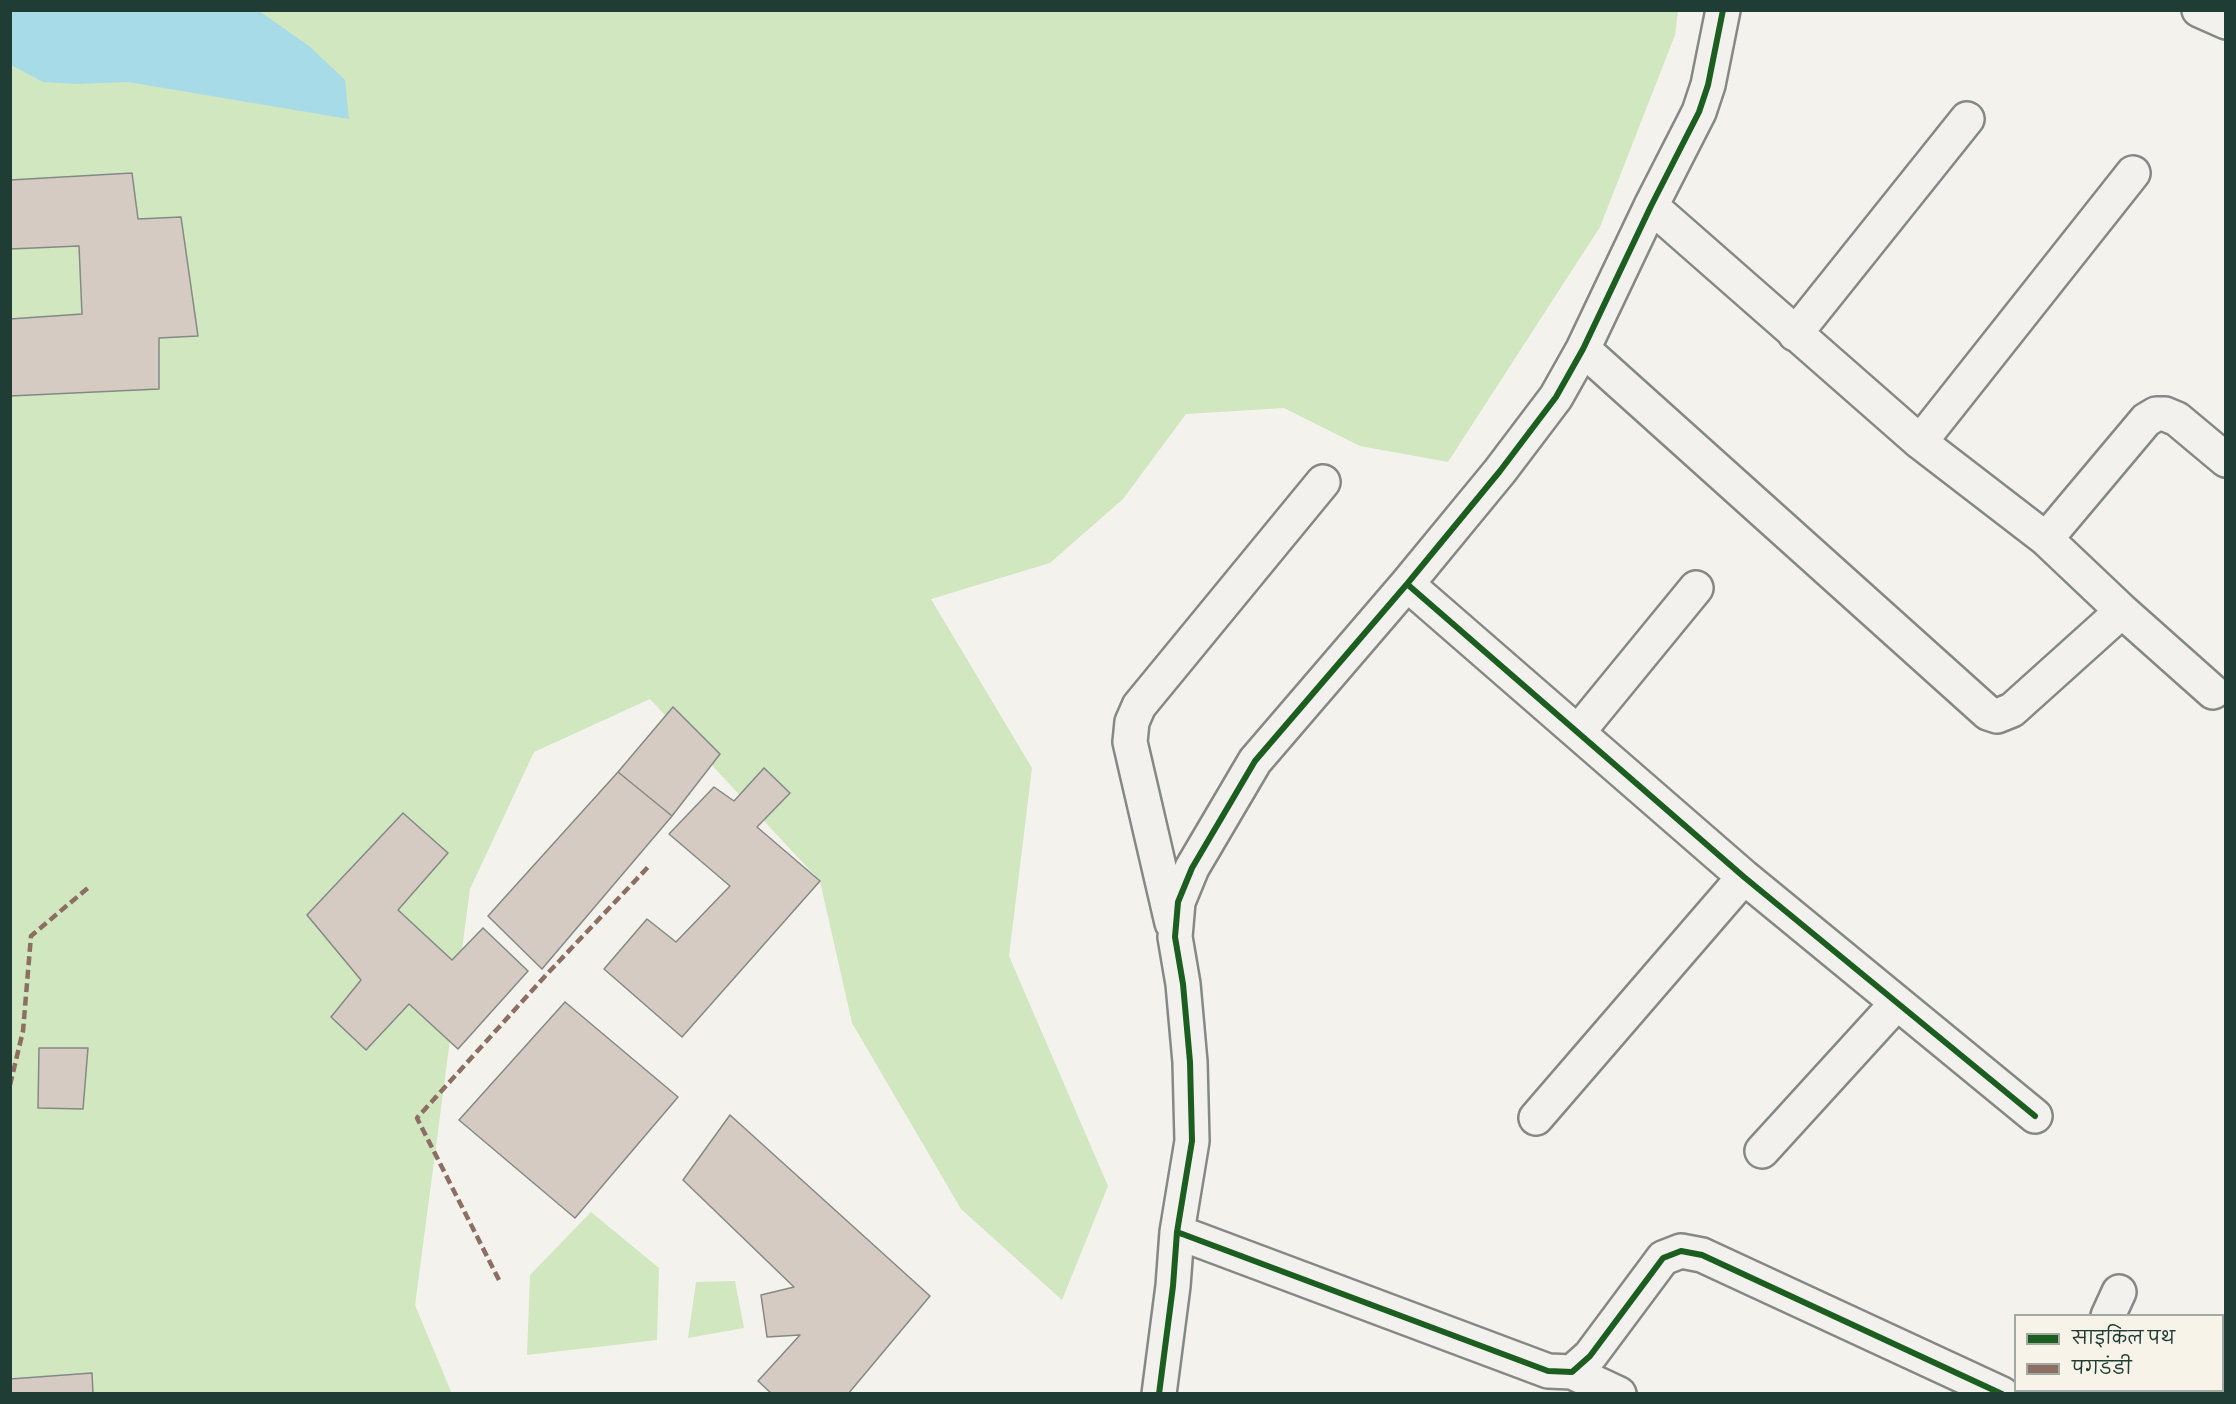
<!DOCTYPE html>
<meta charset="utf-8">
<style>
body{margin:0}
#map{position:relative;width:2236px;height:1404px;overflow:hidden;background:#f4f2ec;font-family:Delius,"Playpen Sans Deva",sans-serif}
canvas{display:block}
.frame{position:absolute;inset:0;border:12px solid #1f3d34;pointer-events:none}
.legend{position:absolute;left:2014px;top:1314px;width:210px;height:78px;box-sizing:border-box;background:#f7f3e8;border:2px solid #a1aaa0;margin:0;padding:8px 10px;list-style:none;font-size:18px;color:#1f3d34}
.legend li{display:flex;align-items:center;gap:12px;height:30px}
.legend b{width:30px;border:2px solid #a1aaa0}
</style>
<div id="map">
<canvas width="2236" height="1404"></canvas>
<div class="frame"></div>
<ul class="legend">
<li><b style="height:8px;background:#1b5e20"></b>साइकिल पथ</li>
<li><b style="height:8px;background:#8d6e63"></b>पगडंडी</li>
</ul>
</div>
<script>
const g = document.querySelector('canvas').getContext('2d');
g.lineJoin = 'round';
function fill(path, color) {
  g.fillStyle = color;
  g.fill(path, 'evenodd');
}
function shape(rows) {
  const path = new Path2D();
  for (const r of rows) {
    path.moveTo(r[0], r[1]);
    for (let i = 2; i < r.length; i += 2) path.lineTo(r[i], r[i + 1]);
  }
  return path;
}
function stroke(path, color, width, dash) {
  g.strokeStyle = color;
  g.lineWidth = width;
  g.lineCap = dash ? 'butt' : 'round';
  g.setLineDash(dash || []);
  g.stroke(path);
}
fill(shape([
 [10,11,1678,11,1675,35,1600,227,1448,462,1360,446,1284,408,1186,414,1123,499,1050,563,931,599,1032,768,1009,956,1108,1186,1062,1300,961,1209,852,1023,820,881,650,699,534,752,470,889,415,1305,452,1394,11,1393],
 [591,1212,659,1268,657,1340,527,1355,530,1275],
 [735,1281,744,1328,688,1338,696,1282]
]), '#d0e7c0');
fill(shape([
 [10,11,259,11,309,46,345,80,349,119,128,82,78,84,43,82,11,65]
]), '#a6dbe7');
const building = shape([
 [132,173,138,219,181,217,198,336,159,338,159,389,10,396,10,180,132,173],
 [79,246,82,314,10,319,10,249,79,246],
 [673,707,720,754,672,816,618,772,673,707],
 [764,768,790,793,757,827,820,881,682,1037,604,969,647,919,676,942,730,886,669,834,714,787,734,801,764,768],
 [618,772,672,816,542,969,488,916,618,772],
 [403,813,448,853,398,910,452,960,483,928,528,971,458,1049,409,1004,366,1050,331,1017,361,980,307,915,403,813],
 [565,1002,678,1097,575,1218,459,1120,565,1002],
 [39,1048,88,1048,83,1109,38,1108,39,1048],
 [730,1115,930,1296,848,1394,772,1394,758,1381,800,1335,767,1337,761,1295,794,1287,683,1180,730,1115],
 [92,1373,93,1394,10,1394,10,1379,92,1373]
]);
fill(building, '#d5cbc2');
stroke(building, '#848985', 1.5);
const minor = shape([
 [2199,10,2226,22],
 [1651,206,1920,442,2046,539,2122,611,2213,692],
 [1795,334,1967,119],
 [1583,349,1988,713,1997,716,2012,710,2122,611],
 [1920,442,2133,173],
 [2046,539,2146,420,2156,414,2165,414,2177,419,2226,460],
 [1407,584,1744,877,2035,1116],
 [1578,732,1696,588],
 [1172,923,1130,742,1132,722,1139,706,1323,482],
 [1536,1118,1744,877],
 [1762,1151,1897,1003],
 [1177,1232,1548,1371,1572,1372,1590,1356,1663,1258,1681,1251,1702,1255,2002,1394],
 [2108,1316,2119,1292],
 [1572,1372,1619,1394],
 [1159,1394,1173,1286,1177,1232,1192,1141,1190,1062,1183,984,1175,937,1178,902,1192,868,1255,761,1407,584,1500,471,1556,397,1583,349,1651,206,1699,112,1708,85,1723,10],
 [2073,1394,2074,1390]
]);
stroke(minor, '#848985', 38);
stroke(minor, '#f2f1ed', 33);
stroke(shape([
 [10,1085,23,1031,31,936,89,887],
 [499,1280,417,1118,547,974,650,865]
]), '#8d6e63', 4.5, [9, 4.5]);
stroke(shape([
 [1407,584,1744,877,2035,1116],
 [1177,1232,1548,1371,1572,1372,1590,1356,1663,1258,1681,1251,1702,1255,2002,1394],
 [1159,1394,1173,1286,1177,1232,1192,1141,1190,1062,1183,984,1175,937,1178,902,1192,868,1255,761,1407,584,1500,471,1556,397,1583,349,1651,206,1699,112,1708,85,1723,10]
]), '#1b5e20', 6);
</script>
